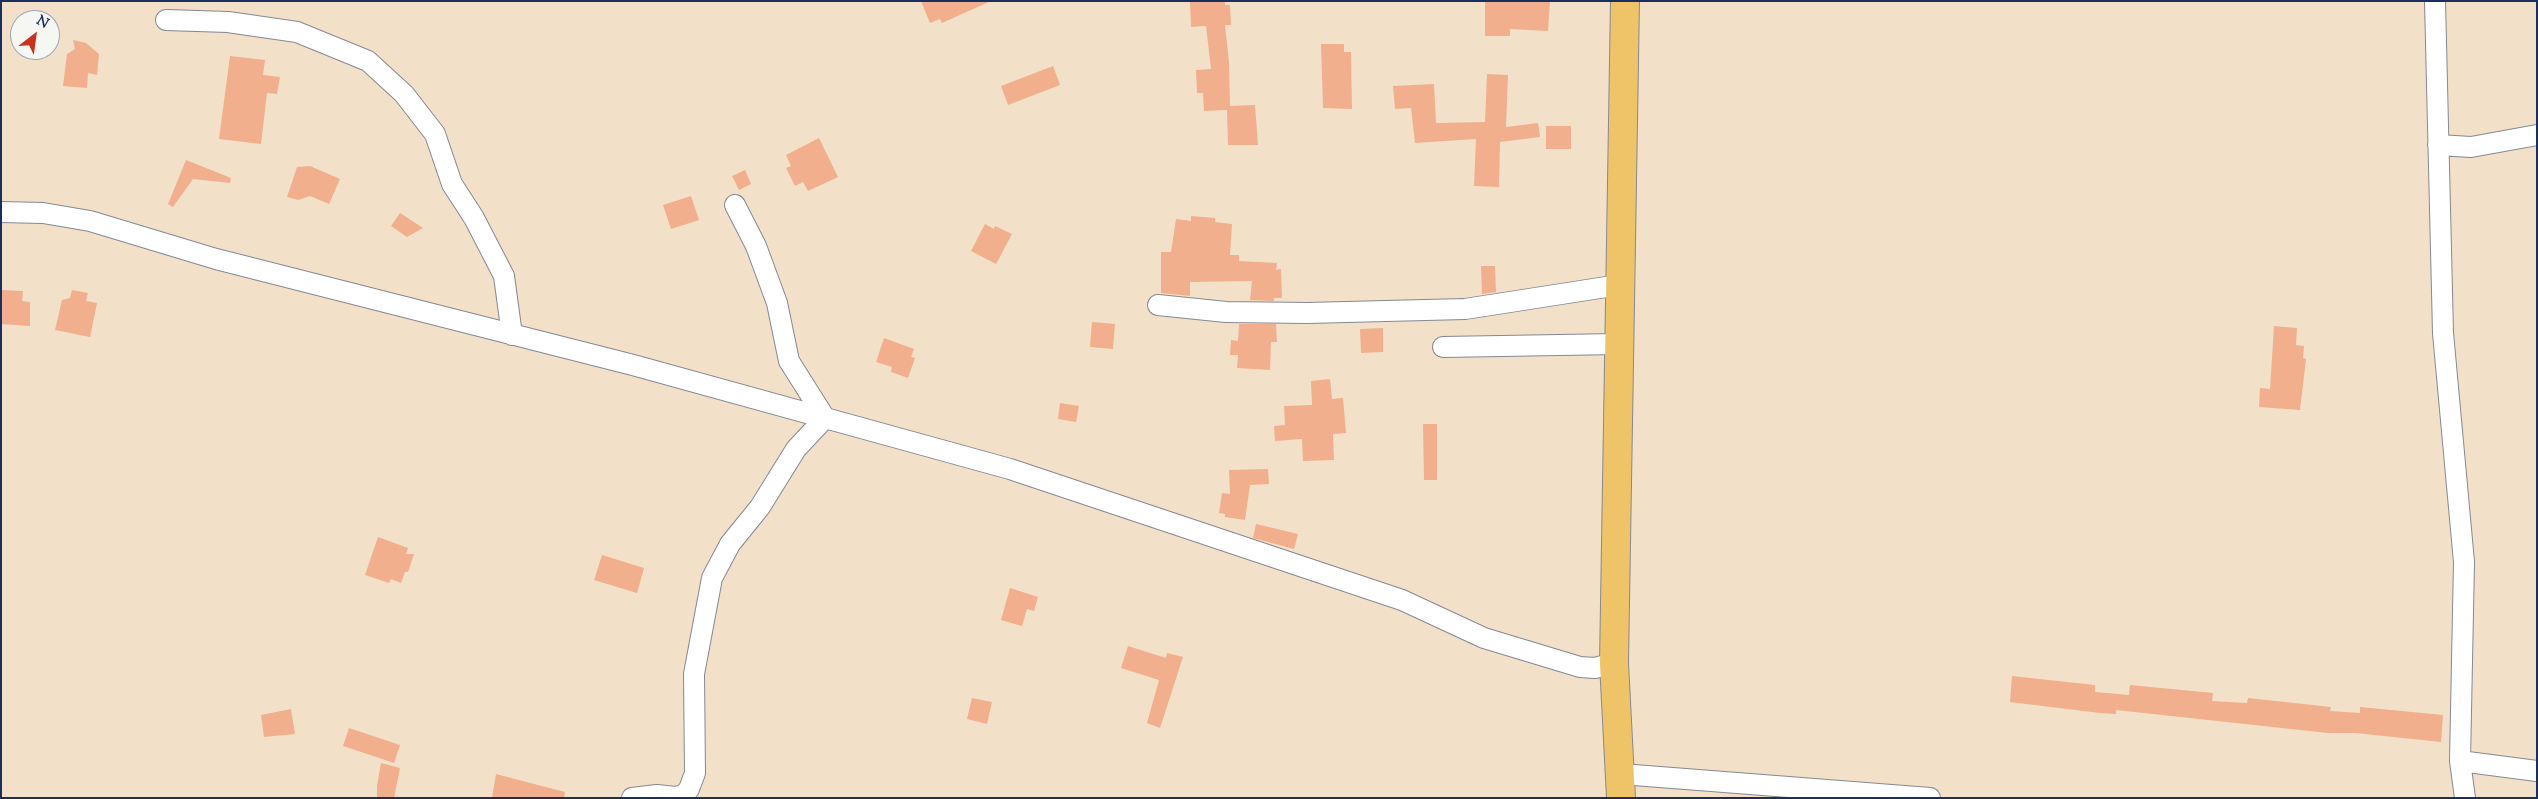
<!DOCTYPE html>
<style>
body{margin:0}
#map{position:relative;width:2538px;height:799px;overflow:hidden;background:#f2e1c8;font-family:"Sorts Mill Goudy",serif}
canvas{display:block}
.frame{position:absolute;inset:0;border:2px solid #1b2f5e;pointer-events:none}
.north{position:absolute;left:10px;top:10px;width:50px;height:50px;box-sizing:border-box;background:#f6f6f2;border:1px solid #9ea6b7;border-radius:50%;rotate:30deg;font-size:14px;font-weight:700;line-height:20px;text-align:center;color:#1b2f5e}
.north::after{content:'';display:block;margin:auto;width:18px;height:22px;background:#c8321e;clip-path:polygon(50% 0,100% 100%,50% 72%,0 100%)}
</style>
<div id="map">
<canvas width="2538" height="799"></canvas>
<div class="frame"></div>
<div class="north">N</div>
</div>
<script>
const g = document.querySelector('canvas').getContext('2d');
g.lineJoin = 'round';
function fill(path, color) {
  g.fillStyle = color;
  g.fill(path, 'evenodd');
}
function shape(rows) {
  const path = new Path2D();
  for (const r of rows) {
    path.moveTo(r[0], r[1]);
    for (let i = 2; i < r.length; i += 2) path.lineTo(r[i], r[i + 1]);
  }
  return path;
}
function stroke(path, color, width, dash) {
  g.strokeStyle = color;
  g.lineWidth = width;
  g.lineCap = dash ? 'butt' : 'round';
  g.setLineDash(dash || []);
  g.stroke(path);
}
fill(shape([
 [921,1,991,1,942,23,940,19,930,23],
 [1190,1,1225,1,1225,5,1230,5,1231,25,1225,25,1229,62,1230,106,1255,105,1258,145,1228,145,1227,110,1204,111,1203,93,1197,93,1196,70,1211,69,1206,26,1191,27],
 [1485,1,1550,1,1548,31,1510,29,1510,36,1485,36],
 [73,40,86,43,99,54,97,75,88,73,87,88,63,86,67,54,75,49],
 [1321,44,1344,44,1344,52,1351,52,1352,109,1323,108],
 [230,56,265,60,263,75,280,77,277,94,267,93,261,144,219,139],
 [1053,66,1060,85,1008,105,1001,86],
 [1487,74,1508,75,1506,127,1538,123,1540,137,1500,142,1499,187,1474,186,1476,139,1415,143,1411,108,1395,109,1393,86,1434,84,1436,123,1485,122],
 [1546,126,1571,126,1571,149,1546,149],
 [819,138,838,177,808,191,803,182,795,186,786,168,791,166,786,155],
 [186,160,231,178,230,183,193,179,173,207,168,204],
 [310,166,340,179,329,204,310,196,298,200,287,197,297,167],
 [745,170,751,184,739,190,732,176],
 [691,196,699,220,671,229,663,205],
 [400,213,423,228,407,237,391,226],
 [1191,216,1215,218,1215,222,1232,224,1230,255,1239,255,1239,261,1277,263,1276,270,1281,269,1282,298,1274,298,1274,301,1250,300,1252,281,1190,282,1190,296,1161,293,1161,252,1171,252,1176,219,1191,221],
 [985,224,994,229,995,226,1012,234,996,264,971,251],
 [1481,266,1495,266,1496,292,1482,294],
 [1,290,23,291,22,301,30,302,30,326,1,324],
 [72,290,88,293,86,301,97,303,90,337,55,330,62,300,70,298],
 [1092,322,1115,324,1113,349,1090,347],
 [1239,324,1276,324,1277,342,1271,342,1270,370,1237,368,1238,355,1230,355,1231,340,1238,341],
 [2274,326,2297,328,2296,345,2304,346,2303,358,2306,359,2300,410,2259,407,2260,388,2270,389],
 [1383,328,1383,352,1361,353,1360,329],
 [884,338,914,349,911,357,915,358,908,378,891,372,892,367,876,362],
 [1330,379,1332,399,1343,398,1346,433,1333,434,1334,460,1303,461,1302,439,1275,441,1274,426,1285,425,1284,406,1312,405,1311,381],
 [1060,403,1079,406,1076,422,1058,419],
 [1423,424,1437,424,1437,480,1424,480],
 [1268,469,1269,484,1250,485,1245,520,1225,517,1225,514,1219,513,1222,493,1230,494,1229,470],
 [1256,524,1298,534,1294,549,1253,538],
 [378,537,408,548,406,554,414,554,408,572,405,572,401,583,391,579,389,583,365,575],
 [602,555,644,568,637,593,594,580],
 [1010,588,1038,597,1034,611,1027,609,1022,626,1001,620],
 [1128,646,1166,658,1167,653,1183,657,1160,728,1147,723,1159,680,1121,668],
 [2012,676,2095,685,2095,692,2129,695,2130,685,2213,693,2212,701,2247,703,2248,698,2331,707,2330,711,2360,713,2360,707,2443,715,2441,742,2355,733,2328,733,2116,710,2116,714,2100,713,2010,702],
 [972,698,992,702,987,724,967,719],
 [291,709,295,734,264,737,261,715],
 [349,728,400,745,394,763,343,746],
 [381,763,400,768,394,798,377,798,377,786],
 [496,774,565,792,564,798,492,798]
]), '#f1af8d');
const minor = shape([
 [2435,1,2443,333,2464,562,2460,761,2465,798],
 [166,20,228,22,297,32,368,61,404,94,435,134,452,184,474,218,504,276,512,335],
 [2438,145,2471,147,2537,135],
 [1,212,43,213,90,221,216,259,633,365,1010,469,1402,600,1484,638,1580,667,1595,668,1614,663],
 [1158,305,1226,312,1307,313,1465,309,1619,285],
 [1443,347,1618,344],
 [2460,761,2537,771],
 [1621,774,1930,798],
 [632,798,657,795,676,797,684,795,689,789,695,773,694,674,712,578,730,544,760,507,796,449,825,418,789,361,777,303,756,246,735,205]
]);
const trunk = shape([
 [1621,798,1614,663,1625,1]
]);
stroke(minor, '#868893', 22);
stroke(trunk, '#868893', 30);
stroke(minor, '#fff', 20);
stroke(trunk, '#efc469', 28);
</script>
